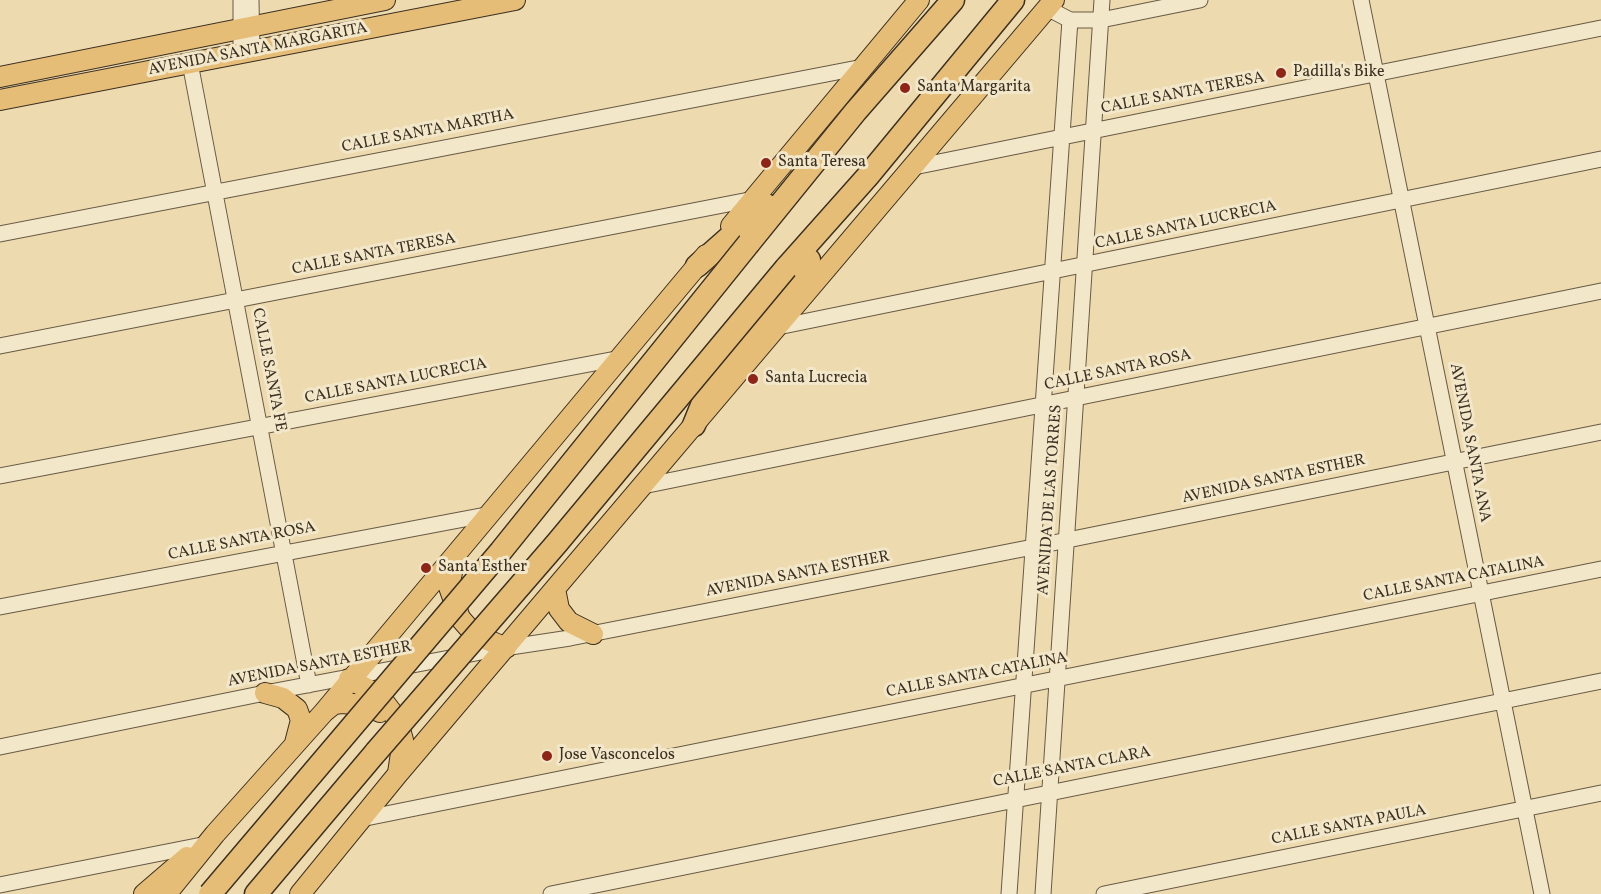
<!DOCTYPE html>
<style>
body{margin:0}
canvas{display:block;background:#eddaae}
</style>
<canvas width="1601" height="894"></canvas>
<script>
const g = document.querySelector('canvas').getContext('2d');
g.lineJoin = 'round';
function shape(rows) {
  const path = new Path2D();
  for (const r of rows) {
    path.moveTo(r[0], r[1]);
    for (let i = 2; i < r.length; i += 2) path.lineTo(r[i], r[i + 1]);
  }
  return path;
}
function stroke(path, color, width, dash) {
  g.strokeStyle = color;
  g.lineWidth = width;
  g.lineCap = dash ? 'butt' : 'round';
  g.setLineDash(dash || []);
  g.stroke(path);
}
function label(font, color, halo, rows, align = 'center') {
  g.font = font + ' Vollkorn,serif';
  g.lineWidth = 6;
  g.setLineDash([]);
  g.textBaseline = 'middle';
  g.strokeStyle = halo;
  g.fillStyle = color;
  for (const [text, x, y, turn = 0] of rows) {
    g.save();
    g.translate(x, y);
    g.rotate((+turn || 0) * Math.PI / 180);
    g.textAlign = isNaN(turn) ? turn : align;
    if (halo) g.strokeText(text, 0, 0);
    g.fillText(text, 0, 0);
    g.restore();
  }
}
const minor = shape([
 [241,0,241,53],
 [251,0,252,51],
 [1361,0,1542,894],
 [1047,8,1070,20,1101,20,1200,0],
 [190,63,309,685],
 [914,167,1601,28],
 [0,234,863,67],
 [778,327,1601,159],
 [0,346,754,199],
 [0,476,621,358],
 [643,486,1601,291],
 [0,607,491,514],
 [0,747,265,693,497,649,570,638,1033,547,1601,432],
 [361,819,1601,569],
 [0,885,207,844],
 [551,894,1601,681],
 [1009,894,1070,20],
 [1043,894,1102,0],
 [1104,894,1601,793]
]);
const major = shape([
 [0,77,385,0],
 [0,100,515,0],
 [731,226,919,0],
 [455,558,449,587,460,618,474,634,506,648],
 [555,589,559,609,569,622,593,634],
 [349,679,379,695,397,719,403,740,398,773],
 [265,693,283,698,297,709,301,720,295,743],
 [324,712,334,704,342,703,365,705,380,712],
 [168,892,215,834,324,712,706,255],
 [144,894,187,857],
 [300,894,397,775,1054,0]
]);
const highway = shape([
 [749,243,856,111,953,0],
 [697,266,766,205],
 [786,268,867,177,1013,0],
 [694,425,709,388,809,260],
 [167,894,168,892],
 [256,894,376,752]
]);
stroke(minor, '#685a45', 17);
stroke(major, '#3b3022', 22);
stroke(highway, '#3b3022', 25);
stroke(minor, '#f3e7ca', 15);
stroke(major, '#e6bd77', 20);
stroke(highway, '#e6bd77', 22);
const highwayBridge = shape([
 [376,752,557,543,786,268],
 [210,894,501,551,749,243]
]);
stroke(highwayBridge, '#3b3022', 25, []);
stroke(highwayBridge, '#e6bd77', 22);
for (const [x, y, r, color] of [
 [1281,73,6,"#8f2418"],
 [905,88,6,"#8f2418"],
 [766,163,6,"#8f2418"],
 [753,379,6,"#8f2418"],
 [426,568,6,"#8f2418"],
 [547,756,6,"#8f2418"]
]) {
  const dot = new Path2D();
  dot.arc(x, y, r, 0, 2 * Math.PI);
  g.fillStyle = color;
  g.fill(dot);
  stroke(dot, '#f3e7ca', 2);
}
label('16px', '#3b3022', '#f3e7ca', [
 ["AVENIDA SANTA MARGARITA",258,50,-11],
 ["CALLE SANTA TERESA",1183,94,-11],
 ["CALLE SANTA MARTHA",428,132,-11],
 ["CALLE SANTA LUCRECIA",1186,226,-12],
 ["CALLE SANTA TERESA",374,255,-11],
 ["CALLE SANTA FE",268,370,79],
 ["CALLE SANTA ROSA",1118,371,-12],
 ["CALLE SANTA LUCRECIA",396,382,-11],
 ["AVENIDA SANTA ANA",1469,443,79],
 ["AVENIDA SANTA ESTHER",1274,480,-12],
 ["AVENIDA DE LAS TORRES",1051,500,-86],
 ["CALLE SANTA ROSA",242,542,-11],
 ["AVENIDA SANTA ESTHER",798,575,-11],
 ["CALLE SANTA CATALINA",1454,580,-11],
 ["AVENIDA SANTA ESTHER",320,665,-11],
 ["CALLE SANTA CATALINA",977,676,-11],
 ["CALLE SANTA CLARA",1072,768,-11],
 ["CALLE SANTA PAULA",1349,826,-11]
]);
label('16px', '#3b3022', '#f3e7ca', [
 ["Padilla's Bike",1293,73],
 ["Santa Margarita",917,88],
 ["Santa Teresa",778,163],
 ["Santa Lucrecia",765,379],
 ["Santa Esther",438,568],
 ["Jose Vasconcelos",559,756]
], 'left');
</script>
